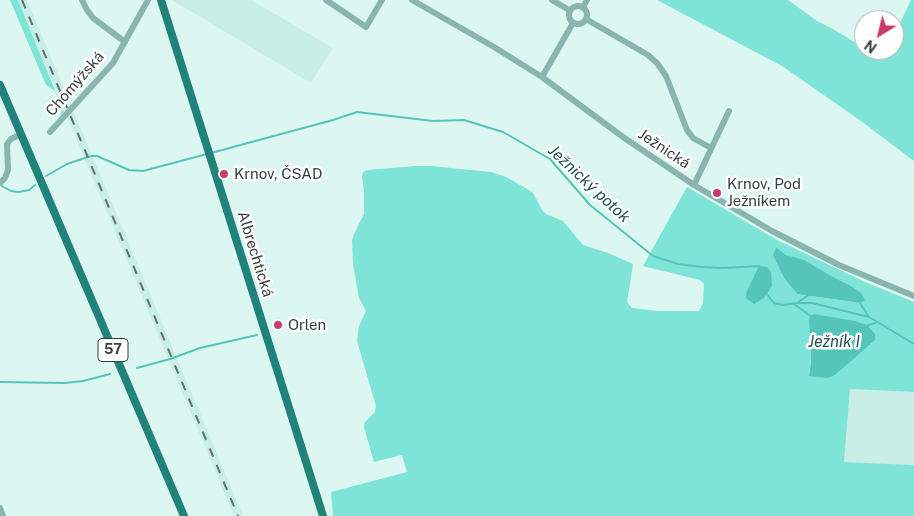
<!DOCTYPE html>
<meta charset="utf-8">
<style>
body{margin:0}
#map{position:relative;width:914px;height:516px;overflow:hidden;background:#dcf6f2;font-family:"Public Sans",sans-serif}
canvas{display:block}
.north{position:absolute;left:854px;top:10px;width:50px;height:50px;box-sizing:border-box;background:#fff;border:1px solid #aeb2b1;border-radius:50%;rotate:216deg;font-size:14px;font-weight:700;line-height:20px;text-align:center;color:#343f3d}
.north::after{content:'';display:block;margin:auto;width:18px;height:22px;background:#c93c68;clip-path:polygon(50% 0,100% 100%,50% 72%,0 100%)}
</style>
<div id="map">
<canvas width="914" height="516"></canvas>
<div class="north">N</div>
</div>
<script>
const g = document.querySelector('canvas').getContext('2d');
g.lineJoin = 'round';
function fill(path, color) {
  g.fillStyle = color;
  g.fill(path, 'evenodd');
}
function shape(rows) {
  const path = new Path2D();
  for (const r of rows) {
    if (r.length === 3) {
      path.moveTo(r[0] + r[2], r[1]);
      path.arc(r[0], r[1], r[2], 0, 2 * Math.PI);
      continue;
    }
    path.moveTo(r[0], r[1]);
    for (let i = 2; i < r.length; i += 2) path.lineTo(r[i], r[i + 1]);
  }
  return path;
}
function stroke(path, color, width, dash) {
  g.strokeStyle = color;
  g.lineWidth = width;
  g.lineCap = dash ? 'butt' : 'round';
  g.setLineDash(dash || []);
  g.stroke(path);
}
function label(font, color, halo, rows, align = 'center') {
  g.font = font + ' "Public Sans",sans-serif';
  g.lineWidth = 5;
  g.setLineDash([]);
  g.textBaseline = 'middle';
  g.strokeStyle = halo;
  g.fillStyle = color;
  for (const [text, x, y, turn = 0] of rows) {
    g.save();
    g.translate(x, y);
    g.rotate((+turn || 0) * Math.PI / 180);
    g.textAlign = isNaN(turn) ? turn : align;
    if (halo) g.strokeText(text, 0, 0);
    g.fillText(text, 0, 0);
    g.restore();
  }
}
fill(shape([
 [18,0,27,0,243,516,234,516],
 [172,0,251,0,333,48,311,83],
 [850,389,914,392,914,465,844,462]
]), '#c9ede7');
fill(shape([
 [10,0,18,0,64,112,59,117,62,110,55,91,46,85],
 [657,0,788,0,817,21,833,29,864,48,864,50,881,54,886,50,894,50,894,36,911,0,914,0,914,161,861,121,782,66],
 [415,166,431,166,491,172,506,177,529,190,533,193,542,210,546,214,563,221,583,245,608,253,633,264,627,302,632,308,658,311,699,311,703,303,704,284,700,280,643,266,687,187,779,241,865,282,914,302,914,392,850,389,844,462,914,465,914,516,333,516,331,492,407,472,402,455,374,462,364,427,365,422,375,412,376,406,357,341,359,326,366,311,359,298,353,264,352,240,354,234,364,214,364,191,362,176,363,172,367,170],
 [776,247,786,255,851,286,860,303,797,294,784,278,777,264,773,255],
 [809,336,853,358,835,375,809,375,811,362]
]), '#7ee4d8');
fill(shape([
 [776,247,786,255,804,260,831,276,851,286,861,293,865,300,860,303,797,294,784,278,777,264,773,255],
 [759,266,767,267,771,272,772,286,764,298,754,304,746,298,746,293],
 [814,314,855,321,867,325,875,334,875,340,835,375,828,378,809,376,811,362,809,320,811,316]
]), '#56c5b9');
stroke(shape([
 [211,153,333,120,357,112,433,121,464,120,503,132,550,159,590,205,653,256,678,264,702,267,723,268,759,266,760,267],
 [46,176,67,164,91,156,97,156,129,170,143,171,207,154],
 [2,186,11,191,19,192,29,190,35,185],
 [766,293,774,303,783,305,797,303,812,303,869,317,914,344],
 [797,303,810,294],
 [860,303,869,317],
 [794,304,812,317],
 [866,326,878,322],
 [137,368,170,359,200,348,257,335],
 [0,382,65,383,83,381,110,374]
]), '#56c5b9', 2);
stroke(shape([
 [82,0,87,10,93,18,125,42],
 [326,0,366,27,382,0],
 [412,0,494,47,542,77,623,137,694,185,772,231,839,265,914,296],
 [552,0,569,10],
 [578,15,9],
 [583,7,587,0],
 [586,19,648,55,657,63,666,76,687,130,693,138,711,148],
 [542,77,573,23],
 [50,132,113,63,148,0],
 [0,183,5,178,8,170,7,144,11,139,21,134],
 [694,185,729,111],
 [0,508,3,516]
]), '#8ab5af', 6);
stroke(shape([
 [161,0,323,516],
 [0,85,184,516]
]), '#218279', 8);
stroke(shape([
 [22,0,238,516]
]), '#61706d', 2, [9, 9]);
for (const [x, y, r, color] of [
 [224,174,5,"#c93c68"],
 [717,193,5,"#c93c68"],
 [278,325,5,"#c93c68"]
]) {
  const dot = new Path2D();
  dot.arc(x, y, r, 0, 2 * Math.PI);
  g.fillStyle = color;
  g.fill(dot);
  stroke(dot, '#fff', 2);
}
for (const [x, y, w] of [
 [113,350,30]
]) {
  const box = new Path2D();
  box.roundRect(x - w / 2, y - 11.5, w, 23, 4);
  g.fillStyle = '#fff';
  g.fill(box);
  stroke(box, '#343f3d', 1);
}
label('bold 14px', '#343f3d', null, [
 ["57",113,350]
]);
label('15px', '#343f3d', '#fff', [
 ["Chomýžská",75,84,-49],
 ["Ježnická",664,149,34],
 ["Albrechtická",255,254,73]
]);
label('15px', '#343f3d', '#fff', [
 ["Krnov, ČSAD",234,174],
 ["Krnov, Pod",727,184],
 ["Ježníkem",727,201],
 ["Orlen",288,325]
], 'left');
label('italic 16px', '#24544f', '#fff', [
 ["Ježnický potok",589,184,43],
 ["Ježník I",834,342]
]);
</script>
